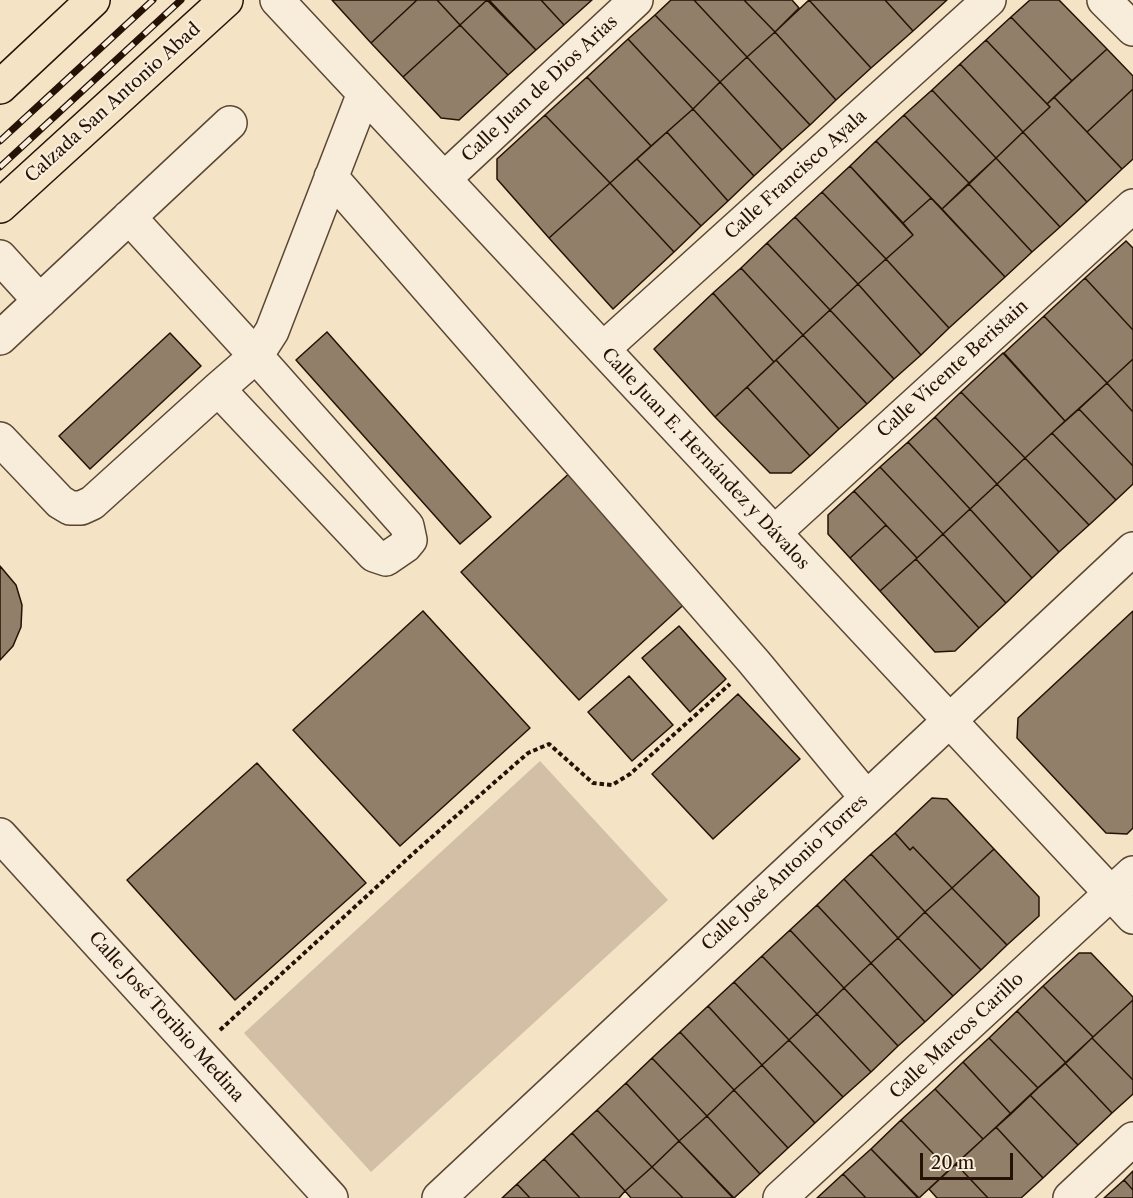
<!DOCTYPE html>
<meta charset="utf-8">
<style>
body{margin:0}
#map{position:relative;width:1133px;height:1198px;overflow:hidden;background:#f5e3c6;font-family:"Libre Caslon Text",serif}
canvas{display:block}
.scale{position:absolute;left:920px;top:1153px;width:93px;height:27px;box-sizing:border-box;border:3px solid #261205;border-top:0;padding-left:8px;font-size:18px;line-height:21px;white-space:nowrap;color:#261205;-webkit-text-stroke:4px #f8edda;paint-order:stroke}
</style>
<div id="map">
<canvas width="1133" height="1198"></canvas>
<div class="scale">20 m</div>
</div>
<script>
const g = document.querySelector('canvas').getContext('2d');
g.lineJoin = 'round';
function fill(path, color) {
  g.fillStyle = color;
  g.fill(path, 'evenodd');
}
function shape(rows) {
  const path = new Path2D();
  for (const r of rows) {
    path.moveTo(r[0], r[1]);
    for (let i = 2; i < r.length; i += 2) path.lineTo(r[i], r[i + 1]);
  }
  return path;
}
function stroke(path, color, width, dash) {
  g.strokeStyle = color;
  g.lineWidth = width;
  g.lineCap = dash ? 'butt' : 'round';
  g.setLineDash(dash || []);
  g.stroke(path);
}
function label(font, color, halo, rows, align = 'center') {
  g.font = font + ' "Libre Caslon Text",serif';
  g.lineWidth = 4.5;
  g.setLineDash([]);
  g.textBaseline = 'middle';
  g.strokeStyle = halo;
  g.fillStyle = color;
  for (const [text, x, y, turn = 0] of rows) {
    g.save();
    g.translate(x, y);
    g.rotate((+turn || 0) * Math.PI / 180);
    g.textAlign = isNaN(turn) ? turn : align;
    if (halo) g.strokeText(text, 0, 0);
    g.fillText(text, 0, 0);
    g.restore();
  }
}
fill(shape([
 [540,761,668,900,371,1172,244,1033]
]), '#d2bfa5');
const building = shape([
 [332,0,417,0,371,43,332,0],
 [417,0,437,0,460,25,403,77,371,43,417,0],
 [437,0,487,0,460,25,437,0],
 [487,0,536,50,508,75,460,25,487,0],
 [489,0,541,0,564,25,536,50,489,0],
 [541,0,592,0,564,25,541,0],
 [671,0,694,0,747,57,720,82,655,15,671,0],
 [694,0,744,0,775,32,747,57,694,0],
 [744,0,792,0,799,8,775,32,744,0],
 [809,0,885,0,913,31,871,68,809,0],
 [809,0,871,68,836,100,775,32,809,0],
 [885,0,947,0,913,31,885,0],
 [1030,0,1059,0,1107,49,1072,81,1011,17,1030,0],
 [655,15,720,82,693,109,628,39,655,15],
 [1011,17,1072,81,1047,104,986,40,1011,17],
 [460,25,508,75,459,120,441,118,403,77,460,25],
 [775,32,836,100,810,125,747,57,775,32],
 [628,39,693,109,651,146,587,77,628,39],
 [986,40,1050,107,1023,132,960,64,986,40],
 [1107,49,1133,76,1133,89,1087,132,1054,97,1107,49],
 [747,57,810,125,782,150,720,82,747,57],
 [960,64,1023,132,996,158,932,90,960,64],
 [587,77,651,146,610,183,545,115,587,77],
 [720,82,782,150,754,176,693,109,720,82],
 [1133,89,1133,159,1122,169,1087,132,1133,89],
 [932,90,996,158,969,183,904,115,932,90],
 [1054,97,1122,169,1087,202,1023,132,1050,107,1047,104,1054,97],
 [693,109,754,176,728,201,667,132,693,109],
 [545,115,610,183,549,238,497,179,497,159,545,115],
 [904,115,969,183,942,209,876,141,904,115],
 [667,132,728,201,701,226,637,159,667,132],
 [1023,132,1087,202,1060,227,996,158,1023,132],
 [876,141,931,198,903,223,850,166,876,141],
 [996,158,1060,227,1032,252,969,184,996,158],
 [637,159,701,226,674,252,610,183,637,159],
 [850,166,913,235,886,259,822,192,850,166],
 [610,183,674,252,613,309,549,238,610,183],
 [969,184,1032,252,1005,277,942,209,969,184],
 [822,192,886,259,858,284,795,217,822,192],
 [931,198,1005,277,949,328,886,259,913,235,903,223,931,198],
 [795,217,858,284,830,310,767,243,795,217],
 [1126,241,1133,248,1133,330,1085,278,1126,241],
 [767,243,830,310,803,335,741,268,767,243],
 [886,259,949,328,921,355,858,284,886,259],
 [741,268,803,335,774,362,713,293,741,268],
 [1085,278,1133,330,1133,359,1107,383,1044,316,1085,278],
 [858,284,921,355,894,379,830,310,858,284],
 [713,293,774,362,715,417,654,349,713,293],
 [830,310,894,379,867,404,803,335,830,310],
 [1044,316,1107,383,1065,421,1004,353,1044,316],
 [327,332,491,517,460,544,296,360,327,332],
 [170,333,201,366,90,469,59,436,170,333],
 [803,335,867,404,839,429,776,360,803,335],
 [1003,353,1065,421,1025,458,961,392,1003,353],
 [1133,359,1133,412,1107,383,1133,359],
 [776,360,839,429,810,456,747,387,776,360],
 [1107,383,1133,412,1133,466,1079,409,1107,383],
 [747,387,810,456,791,473,770,473,715,417,747,387],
 [961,392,1025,458,997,484,935,417,961,392],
 [1079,409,1133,466,1133,484,1116,500,1052,433,1079,409],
 [935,417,997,484,970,509,908,442,935,417],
 [1052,433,1116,500,1089,525,1025,458,1052,433],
 [908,442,970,509,943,534,880,467,908,442],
 [1025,458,1089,525,1059,552,997,484,1025,458],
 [880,467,943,534,917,558,854,491,880,467],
 [573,470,691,598,579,700,461,572,573,470],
 [997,484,1059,552,1032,578,970,509,997,484],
 [854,491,886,525,850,558,828,534,828,515,854,491],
 [970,509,1032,578,1006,603,943,534,970,509],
 [886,525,917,558,880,591,850,558,886,525],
 [943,534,1006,603,979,628,916,559,943,534],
 [916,559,979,628,955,651,935,652,880,591,916,559],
 [0,566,16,585,22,605,21,627,13,646,0,660,0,566],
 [423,611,530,728,400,846,293,730,423,611],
 [1133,611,1133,828,1127,834,1106,833,1017,738,1018,718,1133,611],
 [679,626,726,679,690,712,642,658,679,626],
 [629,676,673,725,632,761,588,712,629,676],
 [738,694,800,759,713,839,652,774,738,694],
 [257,763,366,883,235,1000,127,880,257,763],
 [932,798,947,799,994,849,952,888,913,847,910,850,895,833,932,798],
 [895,833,910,850,913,847,952,888,925,912,871,854,895,833],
 [994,849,1039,897,1039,916,1007,945,952,888,994,849],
 [871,854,925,912,898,938,844,879,871,854],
 [844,879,898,938,871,963,817,905,844,879],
 [952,888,1007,945,981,970,925,912,952,888],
 [817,905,871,963,844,988,790,930,817,905],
 [925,912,981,970,953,996,898,938,925,912],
 [790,930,844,988,817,1014,762,956,790,930],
 [898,938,953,996,925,1022,871,963,898,938],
 [1079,953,1091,953,1133,997,1133,1000,1093,1037,1043,986,1079,953],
 [762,956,817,1014,789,1040,734,982,762,956],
 [871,963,925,1022,898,1046,844,988,871,963],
 [734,982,789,1040,762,1065,708,1006,734,982],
 [1043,986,1093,1037,1066,1063,1017,1011,1043,986],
 [844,988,898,1046,871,1072,817,1014,844,988],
 [1133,1000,1133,1080,1092,1038,1133,1000],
 [708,1006,762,1065,734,1090,680,1032,708,1006],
 [1017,1011,1066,1063,1038,1088,989,1038,1017,1011],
 [817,1014,871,1072,843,1097,789,1040,817,1014],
 [680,1032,734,1090,707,1116,652,1058,680,1032],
 [989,1038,1038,1088,1011,1114,963,1062,989,1038],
 [1092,1038,1133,1080,1133,1094,1112,1113,1065,1063,1092,1038],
 [789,1040,843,1097,815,1123,762,1065,789,1040],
 [652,1058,707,1116,679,1141,626,1083,652,1058],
 [963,1062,1011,1114,983,1139,935,1089,963,1062],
 [1065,1063,1112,1113,1078,1145,1030,1095,1065,1063],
 [762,1065,815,1123,788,1148,734,1090,762,1065],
 [626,1083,679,1141,652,1167,597,1110,626,1083],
 [935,1089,983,1139,949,1170,901,1120,935,1089],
 [734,1090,788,1148,760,1174,707,1116,734,1090],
 [1030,1095,1078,1145,1043,1178,996,1127,1030,1095],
 [597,1110,652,1167,625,1191,572,1133,597,1110],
 [707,1116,760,1174,734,1198,679,1141,707,1116],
 [901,1120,949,1170,919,1198,871,1149,901,1120],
 [996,1127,1043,1178,1021,1198,988,1198,956,1164,996,1127],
 [572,1133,625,1191,619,1198,580,1198,544,1159,572,1133],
 [679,1141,733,1198,683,1198,652,1167,679,1141],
 [871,1149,918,1198,866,1198,843,1174,871,1149],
 [544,1159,580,1198,530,1198,517,1184,544,1159],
 [956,1164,988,1198,937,1198,929,1189,956,1164],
 [652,1167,683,1198,631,1198,625,1191,652,1167],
 [1133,1171,1133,1190,1124,1180,1133,1171],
 [843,1174,866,1198,817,1198,843,1174],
 [1124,1180,1133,1190,1133,1198,1104,1198,1124,1180],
 [517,1184,530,1198,502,1198,517,1184]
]);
fill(building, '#927f69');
stroke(building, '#261205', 1.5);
const minor = shape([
 [277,0,1133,917],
 [1104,0,1133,29],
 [331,177,754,662,866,797],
 [444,179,636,0],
 [129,217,256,356,272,331,364,93],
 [0,257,40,301],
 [0,338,230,123],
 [603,349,989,0],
 [0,439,60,502,70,508,81,508,92,503,218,389,256,356,407,526,410,540,405,546,386,559,374,555,218,389],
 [774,533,1133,206],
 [0,835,331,1198],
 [439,1198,1133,549],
 [780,1198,1133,873],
 [1070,1198,1133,1139]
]);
const highway = shape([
 [0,87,93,0],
 [0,206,226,0]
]);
stroke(minor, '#5a4635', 36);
stroke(highway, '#261205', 36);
stroke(shape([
 [220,1030,416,851,528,753,549,744,593,783,612,785,630,774,730,684]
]), '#261205', 4, [4.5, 3]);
stroke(minor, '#f8edda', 33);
stroke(highway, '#f5e3c6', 33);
const rail = shape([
 [0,141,153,0],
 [0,167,181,0]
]);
stroke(rail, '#261205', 7);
stroke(rail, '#f8edda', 4.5, [14]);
label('18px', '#261205', '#f8edda', [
 ["Calle Juan de Dios Arias",540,89,-43],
 ["Calzada San Antonio Abad",113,103,-42],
 ["Calle Francisco Ayala",796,175,-42],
 ["Calle Vicente Beristain",953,369,-42],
 ["Calle Juan E. Hernández y Dávalos",705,459,47],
 ["Calle José Antonio Torres",785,873,-43],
 ["Calle José Toribio Medina",166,1017,48],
 ["Calle Marcos Carillo",957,1036,-43]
]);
</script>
